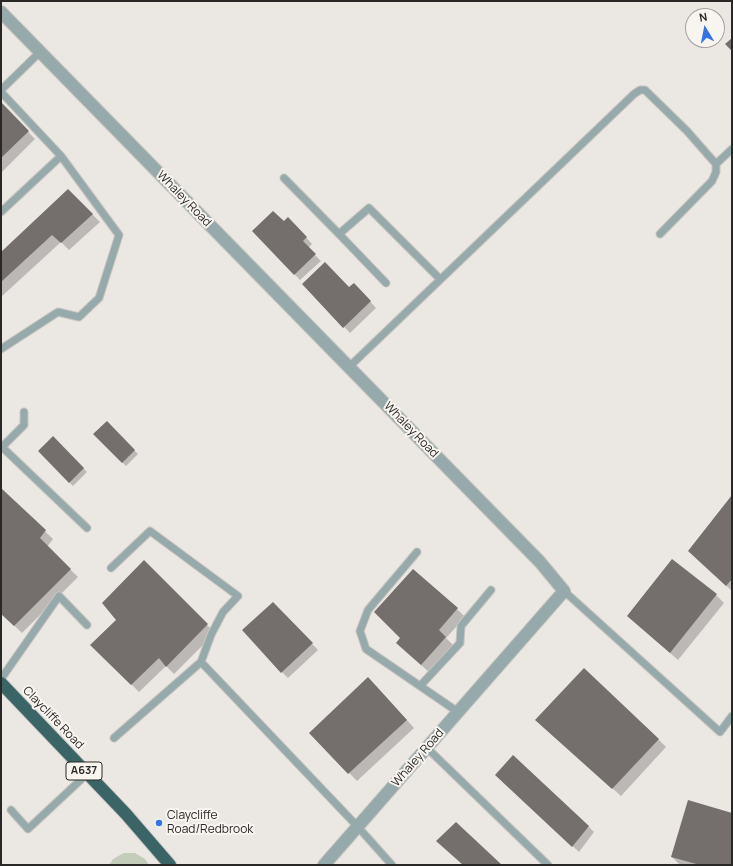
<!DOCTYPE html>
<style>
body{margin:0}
#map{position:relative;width:733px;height:866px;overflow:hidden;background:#ebe7e3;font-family:Manrope,sans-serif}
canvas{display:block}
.frame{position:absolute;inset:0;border:2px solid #2a2827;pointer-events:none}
.north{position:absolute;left:685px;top:8px;width:40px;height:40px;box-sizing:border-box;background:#f8f4f0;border:1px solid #a6a2a0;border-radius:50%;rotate:350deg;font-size:11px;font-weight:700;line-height:16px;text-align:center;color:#2a2827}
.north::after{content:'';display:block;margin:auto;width:14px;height:18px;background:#3474e2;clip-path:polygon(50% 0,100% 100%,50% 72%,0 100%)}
</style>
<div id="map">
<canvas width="733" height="866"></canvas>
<div class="frame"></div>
<div class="north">N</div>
</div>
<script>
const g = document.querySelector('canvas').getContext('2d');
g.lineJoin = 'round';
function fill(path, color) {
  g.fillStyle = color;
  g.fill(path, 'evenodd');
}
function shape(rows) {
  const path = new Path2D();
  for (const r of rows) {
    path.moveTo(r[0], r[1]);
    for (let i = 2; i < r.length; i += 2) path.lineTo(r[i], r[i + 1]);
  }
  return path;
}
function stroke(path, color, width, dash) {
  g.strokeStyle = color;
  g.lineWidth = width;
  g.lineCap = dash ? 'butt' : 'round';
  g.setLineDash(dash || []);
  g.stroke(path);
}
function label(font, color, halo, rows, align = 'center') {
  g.font = font + ' Manrope,sans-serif';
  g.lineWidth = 4;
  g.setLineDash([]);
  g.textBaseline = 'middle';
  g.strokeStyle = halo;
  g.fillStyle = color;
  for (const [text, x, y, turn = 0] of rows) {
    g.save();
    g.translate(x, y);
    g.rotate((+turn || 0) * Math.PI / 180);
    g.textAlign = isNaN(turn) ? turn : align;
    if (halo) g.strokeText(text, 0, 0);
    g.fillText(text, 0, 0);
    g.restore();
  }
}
fill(shape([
 [124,853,135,853,145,859,149,865,109,865,113,859]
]), '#c3cdb9');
fill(shape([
 [1,104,35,139,1,173],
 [68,190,100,222,69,250,61,242,1,297,1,254],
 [284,223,294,224,312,244,308,248,321,261,300,280,253,231],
 [303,284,349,289,354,284,376,308,350,333],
 [107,423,138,454,126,466,94,434],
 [53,437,87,472,73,486,39,451],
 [1,489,53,539,47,547,78,577,22,633,1,613],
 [732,497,732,591,697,559],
 [673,560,716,595,724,603,678,660,628,616],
 [144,562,215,633,174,674,166,666,139,692,92,645,118,620],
 [273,604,318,650,288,678,282,672],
 [457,609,465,617,446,638,453,645,429,672,405,651],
 [376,686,414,728,357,781,310,733],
 [544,727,658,739,666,747,621,796],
 [502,781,588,826,594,832,579,852],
 [732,814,732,865,680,865,672,857]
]), '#0003');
fill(shape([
 [732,38,732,51,725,44],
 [1,102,29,131,1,158],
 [68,189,93,214,61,243,52,235,1,282,1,252],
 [273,211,284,221,288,217,307,237,303,241,316,254,294,275,252,231],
 [325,262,349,287,354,283,371,301,343,328,302,284],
 [107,421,135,450,122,463,93,434],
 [53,436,84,468,69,483,38,451],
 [1,488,46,530,40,538,71,569,14,626,1,614],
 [732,495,732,579,726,586,688,551],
 [672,559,717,594,670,653,627,616],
 [144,560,208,624,166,667,159,658,131,685,90,645,116,620,102,603],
 [413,569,458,608,439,630,446,637,421,665,396,643,400,638,374,612],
 [273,602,313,643,281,673,242,630],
 [584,668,659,739,612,789,535,720],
 [368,677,407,720,348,774,309,733],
 [513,755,589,826,572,847,495,775],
 [688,800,732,813,732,865,700,865,671,857],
 [456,822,502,865,463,865,436,841]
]), '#746f6d');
const lane = shape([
 [1,90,40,52],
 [1,92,61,156,1,212],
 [716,164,732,149],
 [284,178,339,234],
 [386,283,339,234,369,208,440,279],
 [1,349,58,312,79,317,99,298,119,235,61,156],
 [349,367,634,94,640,90,645,90,687,131,716,164,716,172,712,181,660,234],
 [2,447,87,528],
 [1,448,24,425,24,412],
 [417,552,368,610,360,631,366,649,458,712],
 [111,568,150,531,238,596,223,612,211,635,201,662],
 [564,591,720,732,732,716],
 [1,679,59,596,87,625],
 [420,686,460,643,461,626,491,590],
 [114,738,201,662,358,827,392,865],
 [427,748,548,865],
 [11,810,28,829,87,774]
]);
const street = shape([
 [1,12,540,562,564,591,324,865]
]);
const highway = shape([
 [1,683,126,814,170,865]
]);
stroke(lane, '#c8c5c1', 9);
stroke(street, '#c8c5c1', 14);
stroke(highway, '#c8c5c1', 14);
stroke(lane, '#97aaab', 7);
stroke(street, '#97aaab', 12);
stroke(highway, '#3a6466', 12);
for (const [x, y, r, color] of [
 [159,823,4,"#3474e2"]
]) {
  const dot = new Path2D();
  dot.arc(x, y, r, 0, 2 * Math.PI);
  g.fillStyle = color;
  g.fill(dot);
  stroke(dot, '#f8f4f0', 1.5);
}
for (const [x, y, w] of [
 [84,771,36]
]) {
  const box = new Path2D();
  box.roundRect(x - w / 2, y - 9, w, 18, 3);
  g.fillStyle = '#f8f4f0';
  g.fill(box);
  stroke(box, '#2a2827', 1);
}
label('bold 11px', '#2a2827', null, [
 ["A637",84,771]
]);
label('12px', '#2a2827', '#f8f4f0', [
 ["Whaley Road",184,199,46],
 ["Whaley Road",411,430,46],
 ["Claycliffe Road",53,718,46],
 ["Whaley Road",418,758,-49]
]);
label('12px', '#2a2827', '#f8f4f0', [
 ["Claycliffe",167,816],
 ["Road/Redbrook",167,830]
], 'left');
</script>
